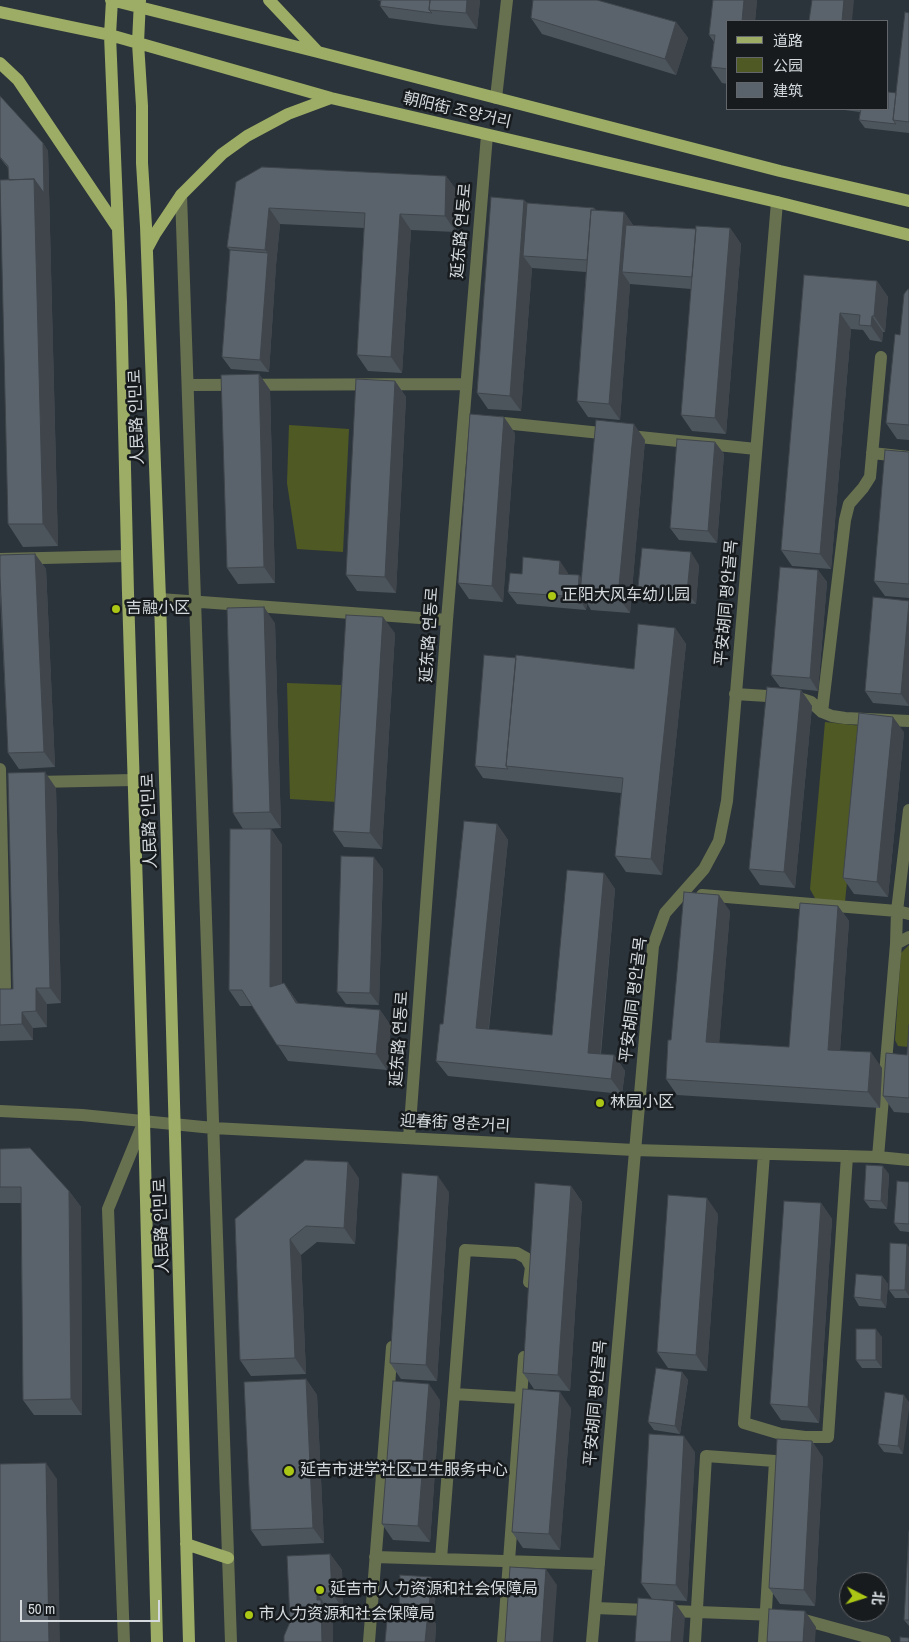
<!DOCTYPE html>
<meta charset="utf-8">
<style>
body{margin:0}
#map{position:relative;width:909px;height:1642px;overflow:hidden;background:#2c343b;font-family:"Archivo Narrow","Noto Sans SC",sans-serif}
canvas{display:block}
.legend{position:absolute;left:726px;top:20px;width:162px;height:90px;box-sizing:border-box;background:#171b1e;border:1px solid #63676b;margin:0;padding:6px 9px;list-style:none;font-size:15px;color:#d4dade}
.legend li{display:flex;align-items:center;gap:10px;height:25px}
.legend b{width:25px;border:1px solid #63676b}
.north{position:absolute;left:839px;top:1572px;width:50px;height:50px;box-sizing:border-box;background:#171b1e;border:1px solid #63676b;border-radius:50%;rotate:95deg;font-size:14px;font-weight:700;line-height:20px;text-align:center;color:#d4dade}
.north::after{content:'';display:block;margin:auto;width:18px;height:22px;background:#abc614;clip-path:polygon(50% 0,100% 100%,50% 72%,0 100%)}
.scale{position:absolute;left:20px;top:1600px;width:140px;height:22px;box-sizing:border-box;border:2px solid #d4dade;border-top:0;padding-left:6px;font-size:15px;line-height:18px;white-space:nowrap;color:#d4dade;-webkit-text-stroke:4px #171b1e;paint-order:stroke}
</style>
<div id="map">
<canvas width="909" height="1642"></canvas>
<ul class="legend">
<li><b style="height:6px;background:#9dad65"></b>道路</li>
<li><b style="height:14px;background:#4f5924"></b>公园</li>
<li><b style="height:14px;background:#5a636b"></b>建筑</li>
</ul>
<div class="north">北</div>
<div class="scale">50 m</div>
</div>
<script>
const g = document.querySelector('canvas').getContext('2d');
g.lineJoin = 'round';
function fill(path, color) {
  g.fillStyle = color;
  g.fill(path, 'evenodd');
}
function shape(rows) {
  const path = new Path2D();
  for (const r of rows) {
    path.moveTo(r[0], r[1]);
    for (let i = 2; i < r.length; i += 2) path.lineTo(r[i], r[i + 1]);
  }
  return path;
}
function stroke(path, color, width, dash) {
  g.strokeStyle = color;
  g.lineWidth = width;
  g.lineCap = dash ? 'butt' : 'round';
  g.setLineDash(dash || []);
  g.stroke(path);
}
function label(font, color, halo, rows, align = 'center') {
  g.font = font + ' "Archivo Narrow","Noto Sans SC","Noto Sans KR",sans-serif';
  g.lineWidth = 5;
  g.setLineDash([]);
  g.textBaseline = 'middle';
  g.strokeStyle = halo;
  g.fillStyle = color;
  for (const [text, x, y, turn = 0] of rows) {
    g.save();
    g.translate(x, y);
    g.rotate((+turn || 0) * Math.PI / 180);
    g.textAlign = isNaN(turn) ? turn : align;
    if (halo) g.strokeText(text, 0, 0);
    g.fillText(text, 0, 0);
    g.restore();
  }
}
fill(shape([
 [289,425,349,429,343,552,297,549,287,483],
 [287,683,341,685,337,802,290,799],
 [825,722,862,726,845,902,816,900,810,889],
 [909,945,909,1047,898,1046,895,1040,901,953]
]), '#4f5924');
stroke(shape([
 [496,98,507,0],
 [181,195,231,1642],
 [188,385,466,384],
 [494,422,756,449],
 [872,453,909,457],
 [0,559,127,556],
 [160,599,447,620],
 [735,694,799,698,811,702,822,712,832,716,845,718,909,721],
 [822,712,845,520,849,504,863,488,870,477,881,357],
 [0,769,5,987,0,987],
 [36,782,133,780],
 [702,895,897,911,909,914],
 [896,944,897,911,909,810],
 [0,1111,82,1115,213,1128,634,1150,878,1157,909,1160],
 [409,1138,447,620,487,135],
 [764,1154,744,1423,781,1434,805,1437,828,1437,847,1156],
 [878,1157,896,944,909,937],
 [454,1394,521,1398],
 [375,1557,599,1564],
 [441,1559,465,1250,517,1253,526,1258,531,1267,529,1282],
 [595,1608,775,1615],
 [797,1618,885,1642],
 [124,1642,108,1209,144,1121],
 [369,1642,392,1347],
 [503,1642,524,1357],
 [592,1642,653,946,665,913,704,869,719,841,727,801,777,202],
 [695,1642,706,1456,775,1461,764,1642]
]), '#68714f', 12);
stroke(shape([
 [111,0,318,52,780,171,909,201],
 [112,0,110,35,121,302,128,593,144,1121,157,1642],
 [140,0,138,43,142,106,142,163,146,226,160,599,189,1642],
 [269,0,318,52],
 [0,12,110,35,331,98,777,202,909,235],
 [0,63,18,80,117,227],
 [148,247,155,234,181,195,222,154,247,136,288,114,331,98],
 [186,1544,228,1558]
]), '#9dad65', 12);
fill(shape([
 [377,0,480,0,477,29,440,25,389,18,380,6,381,1],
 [713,0,757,0,755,21,728,21,728,84,722,83,711,67,714,42,709,35],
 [909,13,909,133,865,128,859,120,860,112,837,109,888,109,896,93],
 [531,18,676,22,688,38,676,75,542,34],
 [0,96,43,143,48,151,58,546,23,547,8,524,9,180,8,168,0,158],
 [446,176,457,191,456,232,411,230,402,373,368,371,357,355,364,228,280,224,276,265,269,372,231,369,222,357,230,250,227,247,236,182],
 [524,200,527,203,594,208,596,210,624,212,633,225,696,229,730,228,741,244,726,434,692,431,681,415,691,289,630,284,620,420,588,417,577,401,586,272,532,268,521,411,488,409,477,393],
 [804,275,877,281,888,297,885,332,883,332,882,342,870,340,863,330,851,329,831,569,792,566,781,550],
 [909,289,909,440,897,439,886,423,900,335],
 [259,374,270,390,275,583,238,584,227,568],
 [395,381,406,397,396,593,357,591,346,575],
 [515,433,503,602,469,599,458,583],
 [645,440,630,613,591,610,587,603,586,610,517,604,508,592,522,574,568,573,568,575,579,575,582,579],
 [715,442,724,454,717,543,679,540,670,528],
 [909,452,909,598,885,596,874,581],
 [35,554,46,569,55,767,19,769,8,753,0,595,0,555],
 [699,565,696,604,646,599,638,587],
 [818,570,827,582,818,691,780,687,771,675],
 [909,601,909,706,873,703,865,691],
 [275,623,281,828,264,829,271,829,282,845,282,984,284,983,298,1003,380,1010,391,1026,387,1070,288,1061,252,1006,240,1006,229,990,243,829,233,813],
 [675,628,686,644,662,875,626,872,615,856,621,793,483,778,475,766,634,669],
 [395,633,382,849,344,847,333,831],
 [801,690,812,706,795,888,760,885,749,869],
 [904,732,888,897,854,894,843,878],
 [56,788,61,1003,47,1004,47,1027,33,1028,33,1040,0,1041,0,989,13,989],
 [497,824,508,840,489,1029,552,1035,604,873,615,889,601,1054,614,1055,625,1071,622,1094,448,1076,436,1061,443,1024],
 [383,869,379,1005,346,1004,337,992],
 [838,906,849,921,840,1050,882,1068,880,1108,677,1095,666,1079,671,1040,730,911,719,1043,789,1047],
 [909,1025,909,1113,894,1112,883,1096,907,1055],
 [0,1149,69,1191,81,1207,82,1415,34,1415,23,1400,21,1203,0,1203],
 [889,1174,887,1209,870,1208,864,1200],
 [359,1178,355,1244,317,1242,301,1255,306,1374,251,1376,240,1360,235,1219],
 [909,1182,909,1232,900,1231,894,1223],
 [571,1186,582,1202,570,1391,534,1389,523,1373],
 [449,1192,437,1381,401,1379,390,1363],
 [821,1203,832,1219,819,1423,781,1420,770,1404],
 [718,1214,707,1371,668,1368,657,1352],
 [909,1247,909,1298,895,1298,889,1290],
 [882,1276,888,1284,886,1308,859,1306,854,1297],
 [882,1337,882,1368,862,1368,856,1360],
 [682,1372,688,1380,680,1434,654,1430,648,1422],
 [306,1379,317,1395,324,1543,262,1546,251,1530],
 [885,1392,903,1454,884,1452,878,1444],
 [440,1400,430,1542,393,1540,382,1524],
 [571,1408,560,1550,523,1548,512,1532],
 [695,1452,687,1601,652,1599,641,1583],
 [823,1457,815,1606,780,1604,769,1588],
 [909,1531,909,1626,904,1620],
 [330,1554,342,1570,343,1609,328,1609,333,1616,290,1622],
 [431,1577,436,1585,434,1620,433,1620,436,1624,435,1642,385,1642,399,1610]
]), '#4d555c');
fill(shape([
 [467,0,480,0,477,29,466,13],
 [744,0,757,0,755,21,742,21],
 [844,0,854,0,852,21,842,21],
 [676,22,688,38,676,75,665,59],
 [43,143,48,151,58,546,43,524,34,179],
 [446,176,457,191,456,232,445,216],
 [524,200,535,216,523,256,532,268,521,411,510,396],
 [269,208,280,224,276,265,269,372,260,360,268,253,265,250],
 [624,212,635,228,622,272,630,284,620,420,609,404],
 [400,214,411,230,402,373,391,357],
 [730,228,741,244,726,434,715,418],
 [877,281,888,297,885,332,874,316],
 [840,313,851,329,831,569,820,554],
 [872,316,883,332,882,342,871,326],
 [259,374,270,390,275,583,264,567],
 [395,381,406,397,396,593,385,577],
 [504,417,515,433,503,602,492,586],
 [634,424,645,440,630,613,618,597],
 [715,442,724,454,717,543,708,531],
 [691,552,699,565,696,604,687,592],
 [35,554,46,569,55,767,44,752],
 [560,561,568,573,567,586,559,574],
 [818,570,827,582,818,691,810,678],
 [579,575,588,587,580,594,587,603,586,610,578,597],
 [909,601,909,706,901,694],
 [264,607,275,623,281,828,270,812],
 [383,617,395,633,382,849,370,833],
 [675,628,686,644,662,875,651,859],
 [801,690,812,706,795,888,784,872],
 [893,717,904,732,888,897,877,882],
 [45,772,56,788,61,1003,50,988],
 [497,824,508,840,487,1043,476,1028],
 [271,829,282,845,282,1003,270,987],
 [374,857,383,869,379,1005,370,993],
 [604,873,615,889,599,1069,588,1053],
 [719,895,730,911,718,1058,706,1042],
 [838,906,849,921,839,1066,828,1050],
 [284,983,295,999,307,1019,296,1003],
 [36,988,47,1004,47,1027,36,1011],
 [380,1010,391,1026,387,1070,376,1054],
 [22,1012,33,1028,33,1040,22,1024],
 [871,1052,882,1068,880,1108,868,1092],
 [614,1055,625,1071,622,1094,611,1079],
 [348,1162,359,1178,355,1244,344,1228],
 [883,1166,889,1174,887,1209,881,1201],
 [438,1176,449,1192,437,1381,426,1365],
 [571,1186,582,1202,570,1391,558,1375],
 [69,1191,81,1207,82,1415,71,1399],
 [707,1198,718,1214,707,1371,696,1355],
 [821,1203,832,1219,819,1423,808,1407],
 [290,1239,301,1255,306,1374,295,1358],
 [907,1244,909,1247,909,1296,905,1290],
 [882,1276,888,1284,886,1308,881,1300],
 [876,1329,882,1337,882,1368,876,1360],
 [682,1372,688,1380,680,1434,675,1426],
 [306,1379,317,1395,324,1543,313,1528],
 [429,1384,440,1400,430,1542,418,1526],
 [560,1392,571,1408,560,1550,549,1534],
 [904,1395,909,1402,909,1409,903,1454,898,1446],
 [684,1436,695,1452,687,1601,676,1585],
 [812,1441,823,1457,815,1606,804,1590],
 [46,1463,57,1479,60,1642,49,1642],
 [330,1554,342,1570,343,1609,332,1593],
 [546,1569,557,1585,553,1642,541,1642],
 [431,1577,436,1585,434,1620,429,1611],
 [317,1593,333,1616,333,1642,322,1642,317,1600],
 [674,1601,685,1617,683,1642,671,1642],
 [805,1611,816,1627,815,1642,803,1642],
 [428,1612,436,1624,435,1642,425,1642]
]), '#3f454b');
const building = shape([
 [381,0,430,0,429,10,432,13,380,6,381,0],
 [430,0,467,0,466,13,429,10,430,0],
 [533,0,597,0,676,22,665,59,531,18,533,0],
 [713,0,744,0,742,21,728,21,728,69,711,67,715,35,709,35,713,0],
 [812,0,844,0,842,21,809,21,812,0],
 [905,12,909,13,909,122,893,120,905,12],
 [888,92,896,93,893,120,896,124,859,120,861,109,888,109,888,92],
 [0,96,43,143,44,193,34,179,9,180,8,166,0,157,0,96],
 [262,167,446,176,445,216,400,214,391,357,357,355,365,213,269,208,265,250,227,247,236,182,262,167],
 [34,179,43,524,8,524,0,180,34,179],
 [491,197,524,200,510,396,477,393,491,197],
 [527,203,594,208,594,210,591,210,587,260,523,256,527,203],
 [591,210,624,212,609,404,577,401,591,210],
 [626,225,696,229,692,277,622,272,626,225],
 [696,226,730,228,715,418,681,415,696,226],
 [230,250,268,253,260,360,222,357,230,250],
 [804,275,877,281,874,316,872,316,871,326,859,325,860,315,840,313,820,554,781,550,804,275],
 [909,289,909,425,886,423,895,334,900,335,904,294,907,290,909,289],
 [259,374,264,567,227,568,221,375,259,374],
 [356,379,395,381,385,577,346,575,356,379],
 [470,414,504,417,492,586,458,583,470,414],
 [596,420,634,424,618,597,580,594,596,420],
 [677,439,715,442,708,531,670,528,677,439],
 [885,450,909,452,909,584,874,581,885,450],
 [642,548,691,552,687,592,638,587,642,548],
 [35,554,44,752,8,753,0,576,0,555,35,554],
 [523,557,560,561,559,574,579,575,578,597,508,592,510,573,522,574,523,557],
 [780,567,818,570,810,678,771,675,780,567],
 [873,597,909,601,901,694,865,691,873,597],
 [264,607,270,812,233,813,227,608,264,607],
 [346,615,383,617,370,833,333,831,346,615],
 [638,624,675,628,651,859,615,856,623,778,506,766,516,655,634,669,638,624],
 [484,655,516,658,506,766,508,769,475,766,484,655],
 [767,687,801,690,784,872,749,869,767,687],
 [859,713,893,717,877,882,843,878,859,713],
 [45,772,50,988,36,988,36,1011,22,1012,22,1024,0,1025,0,989,13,989,8,773,45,772],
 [464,821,497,824,476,1028,552,1035,567,870,604,873,588,1053,614,1055,611,1079,436,1061,440,1024,443,1024,464,821],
 [230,829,271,829,270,987,284,983,296,1003,380,1010,376,1054,277,1045,242,990,229,990,230,829],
 [341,856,374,857,370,993,337,992,341,856],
 [684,892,719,895,706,1042,789,1047,800,903,838,906,828,1050,871,1052,868,1092,666,1079,668,1040,671,1040,684,892],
 [909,1025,909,1098,883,1096,886,1053,907,1055,909,1025],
 [30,1148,69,1191,71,1399,23,1400,21,1187,0,1187,0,1149,30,1148],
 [305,1160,348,1162,344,1228,306,1226,290,1239,295,1358,240,1360,235,1219,305,1160],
 [866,1165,883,1166,881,1201,864,1200,866,1165],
 [402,1173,438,1176,426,1365,390,1363,402,1173],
 [897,1181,909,1182,909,1224,894,1223,897,1181],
 [535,1183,571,1186,558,1375,523,1373,535,1183],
 [668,1195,707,1198,696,1355,657,1352,668,1195],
 [784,1201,821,1203,808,1407,770,1404,784,1201],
 [890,1243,907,1244,905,1290,889,1290,890,1243],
 [856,1274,882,1276,881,1300,854,1297,856,1274],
 [856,1329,876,1329,876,1360,856,1360,856,1329],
 [656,1368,682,1372,675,1426,648,1422,656,1368],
 [306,1379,313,1528,251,1530,244,1382,306,1379],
 [393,1381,429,1384,418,1526,382,1524,393,1381],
 [523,1389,560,1392,549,1534,512,1532,523,1389],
 [885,1392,904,1395,898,1446,878,1444,885,1392],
 [649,1434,684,1436,676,1585,641,1583,649,1434],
 [777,1439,812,1441,804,1590,769,1588,777,1439],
 [46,1463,49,1642,0,1642,0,1464,46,1463],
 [909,1531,909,1620,904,1620,909,1531],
 [330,1554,332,1593,317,1593,317,1600,321,1600,322,1642,284,1642,284,1636,290,1622,287,1556,330,1554],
 [510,1567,546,1569,541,1642,505,1642,510,1567],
 [400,1575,431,1577,429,1611,399,1609,400,1575],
 [638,1598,674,1601,671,1642,635,1642,638,1598],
 [388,1609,428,1612,425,1642,385,1642,388,1609],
 [769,1609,805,1611,803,1642,767,1642,769,1609],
 [900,1637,909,1638,909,1642,900,1642,900,1637]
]);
fill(building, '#5a636b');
stroke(building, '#3f454b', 1);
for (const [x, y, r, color] of [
 [552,596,5,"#abc614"],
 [116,609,5,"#abc614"],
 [600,1103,5,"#abc614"],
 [289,1471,6,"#abc614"],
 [320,1590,5,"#abc614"],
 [249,1615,5,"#abc614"]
]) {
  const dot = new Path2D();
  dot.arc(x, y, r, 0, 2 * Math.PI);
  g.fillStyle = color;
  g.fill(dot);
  stroke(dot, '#171b1e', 2);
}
label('16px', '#d4dade', '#171b1e', [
 ["朝阳街 조양거리",457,111,13],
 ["延东路 연동로",462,231,-85],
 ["人民路 인민로",137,417,-92],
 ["平安胡同 평안골목",727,603,-85],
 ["延东路 연동로",430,635,-86],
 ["人民路 인민로",150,821,-92],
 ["平安胡同 평안골목",634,1000,-83],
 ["延东路 연동로",400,1039,-86],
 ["迎春街 영춘거리",455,1124,3],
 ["人民路 인민로",162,1226,-92],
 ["平安胡同 평안골목",596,1403,-85]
]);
label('16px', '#d4dade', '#171b1e', [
 ["正阳大风车幼儿园",562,596],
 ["吉融小区",126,609],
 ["林园小区",610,1103],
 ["延吉市进学社区卫生服务中心",300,1471],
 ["延吉市人力资源和社会保障局",330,1590],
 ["市人力资源和社会保障局",259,1615]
], 'left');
</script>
